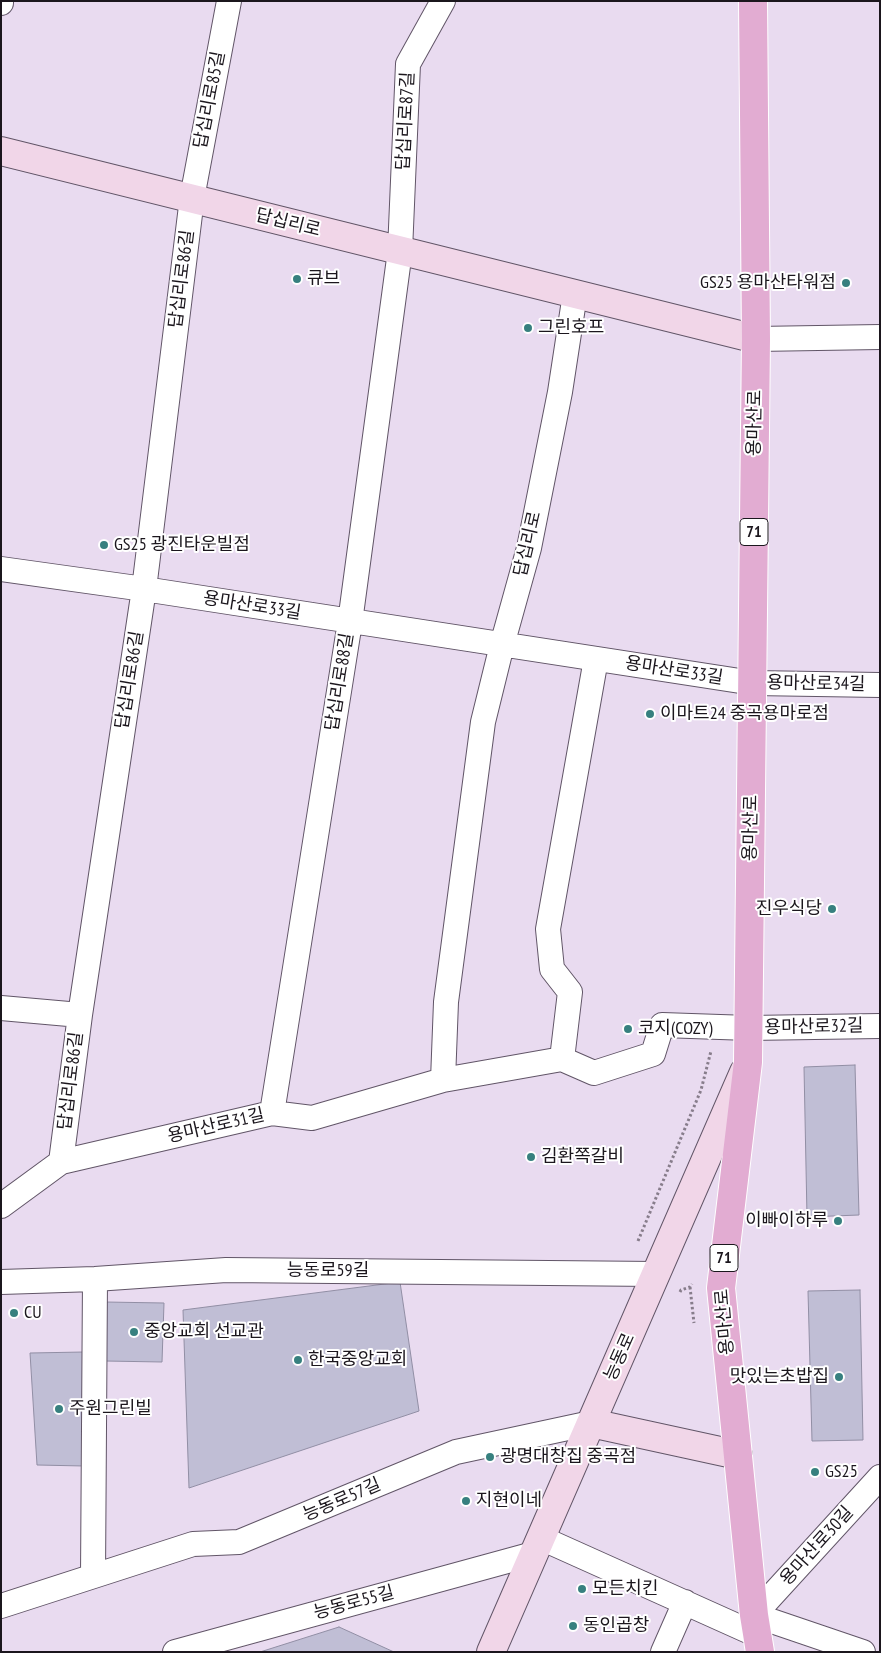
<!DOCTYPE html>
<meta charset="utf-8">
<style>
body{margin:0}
#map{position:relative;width:881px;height:1653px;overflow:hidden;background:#e9dbf0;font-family:"PT Sans Narrow",sans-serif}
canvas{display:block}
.frame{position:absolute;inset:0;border:2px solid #1b161d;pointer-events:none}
</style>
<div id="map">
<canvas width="881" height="1653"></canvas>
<div class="frame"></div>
</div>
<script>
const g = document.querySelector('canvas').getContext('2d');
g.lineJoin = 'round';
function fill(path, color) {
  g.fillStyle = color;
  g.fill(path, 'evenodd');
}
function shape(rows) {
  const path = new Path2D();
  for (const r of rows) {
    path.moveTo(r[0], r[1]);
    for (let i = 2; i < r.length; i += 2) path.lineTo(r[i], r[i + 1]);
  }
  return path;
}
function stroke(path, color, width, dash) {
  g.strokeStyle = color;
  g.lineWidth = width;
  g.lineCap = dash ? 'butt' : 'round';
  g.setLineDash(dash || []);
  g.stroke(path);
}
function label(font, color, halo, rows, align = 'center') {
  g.font = font + ' "PT Sans Narrow","Noto Sans KR",sans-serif';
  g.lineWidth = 4;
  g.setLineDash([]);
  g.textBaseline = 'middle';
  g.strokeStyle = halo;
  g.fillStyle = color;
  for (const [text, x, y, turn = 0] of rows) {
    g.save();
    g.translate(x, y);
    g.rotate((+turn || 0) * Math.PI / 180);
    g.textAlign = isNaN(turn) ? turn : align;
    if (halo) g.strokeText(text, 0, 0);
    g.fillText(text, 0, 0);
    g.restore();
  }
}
const building = shape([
 [855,1065,859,1215,807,1217,804,1067,855,1065],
 [400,1282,419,1411,189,1488,183,1310,400,1282],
 [860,1290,863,1440,812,1441,808,1291,860,1290],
 [105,1302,164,1303,162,1362,105,1361,105,1302],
 [84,1352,84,1466,37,1465,30,1353,84,1352],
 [339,1627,394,1652,260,1652,339,1627]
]);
fill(building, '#c0bed5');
stroke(building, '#918ea4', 1);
const street = shape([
 [1,3,1,1],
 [756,339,880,337],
 [1,569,144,589,753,683,880,685],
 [1,1008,80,1015],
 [562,1059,570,992,552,969,548,929,596,659],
 [443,1080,446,1002,483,722,502,645,529,548,560,392,575,294],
 [272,1113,350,622,400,251,408,64,443,1],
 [61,1162,80,1015,144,589,192,198,229,1],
 [1,1206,61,1162,272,1113,312,1118,443,1080,562,1059,594,1073,653,1054,662,1025,749,1028,880,1026],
 [1,1282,95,1279,226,1270,656,1274],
 [541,1538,757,1635],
 [93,1576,95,1279],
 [1,1606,193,1544,239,1542,456,1452,591,1423],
 [175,1652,533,1554],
 [663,1652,685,1602],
 [863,1652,754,1615,880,1477]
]);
const secondary = shape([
 [1,151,756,339],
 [591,1423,738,1455],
 [491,1652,744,1072]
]);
const primary = shape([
 [753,1,756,339,748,1062,721,1288,754,1615,760,1652]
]);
stroke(street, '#615567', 26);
stroke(secondary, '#615567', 30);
stroke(primary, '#fff', 30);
stroke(shape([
 [638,1241,701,1090,711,1051],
 [690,1287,694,1323],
 [680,1292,681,1290,690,1287,692,1284]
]), '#877d8b', 3, [2.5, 2.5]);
stroke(street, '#fff', 24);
stroke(secondary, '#f1d6e8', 28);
stroke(primary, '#e2acd2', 28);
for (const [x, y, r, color] of [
 [297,279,5,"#37807f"],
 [846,283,5,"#37807f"],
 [528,328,5,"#37807f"],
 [104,545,5,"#37807f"],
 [650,714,5,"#37807f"],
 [832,909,5,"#37807f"],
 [628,1029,5,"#37807f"],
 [531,1157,5,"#37807f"],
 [838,1221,5,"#37807f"],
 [14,1313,5,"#37807f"],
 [134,1332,5,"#37807f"],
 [298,1360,5,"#37807f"],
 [839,1377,5,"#37807f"],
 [59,1409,5,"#37807f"],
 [490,1457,5,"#37807f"],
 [815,1472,5,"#37807f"],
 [466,1501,5,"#37807f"],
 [582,1589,5,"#37807f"],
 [573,1626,5,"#37807f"]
]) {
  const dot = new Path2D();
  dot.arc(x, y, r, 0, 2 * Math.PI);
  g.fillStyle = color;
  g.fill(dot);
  stroke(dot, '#fff', 2);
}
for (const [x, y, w] of [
 [754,532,28],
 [724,1258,28]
]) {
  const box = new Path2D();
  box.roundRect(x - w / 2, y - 13.5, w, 27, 4);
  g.fillStyle = '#fff';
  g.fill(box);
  stroke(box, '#1b161d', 1);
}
label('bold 16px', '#1b161d', null, [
 ["71",754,532],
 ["71",724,1258]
]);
label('18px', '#1b161d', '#fff', [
 ["답십리로85길",210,100,-79],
 ["답십리로87길",406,121,-87],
 ["답십리로",288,223,14],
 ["답십리로86길",182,279,-83],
 ["용마산로",755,423,-89],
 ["답십리로",528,544,-77],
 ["용마산로33길",252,606,9],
 ["용마산로33길",674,671,9],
 ["답십리로86길",130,680,-81],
 ["답십리로88길",340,682,-81],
 ["용마산로34길",816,684,1],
 ["용마산로",751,828,-89],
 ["용마산로32길",814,1027,-1],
 ["답십리로86길",71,1081,-83],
 ["용마산로31길",216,1126,-13],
 ["능동로59길",328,1271],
 ["용마산로",725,1322,-95],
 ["능동로",620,1357,-66],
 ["능동로57길",342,1500,-23],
 ["용마산로30길",817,1546,-48],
 ["능동로55길",354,1603,-15]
]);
label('18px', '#1b161d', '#fff', [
 ["큐브",307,279],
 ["GS25 용마산타워점",836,283,"right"],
 ["그린호프",538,328],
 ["GS25 광진타운빌점",114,545],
 ["이마트24 중곡용마로점",660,714],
 ["진우식당",822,909,"right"],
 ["코지(COZY)",638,1029],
 ["김환쪽갈비",541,1157],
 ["이빠이하루",828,1221,"right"],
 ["CU",24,1313],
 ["중앙교회 선교관",144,1332],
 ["한국중앙교회",308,1360],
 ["맛있는초밥집",829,1377,"right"],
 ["주원그린빌",69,1409],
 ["광명대창집 중곡점",500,1457],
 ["GS25",825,1472],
 ["지현이네",476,1501],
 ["모든치킨",592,1589],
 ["동인곱창",583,1626]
], 'left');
</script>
